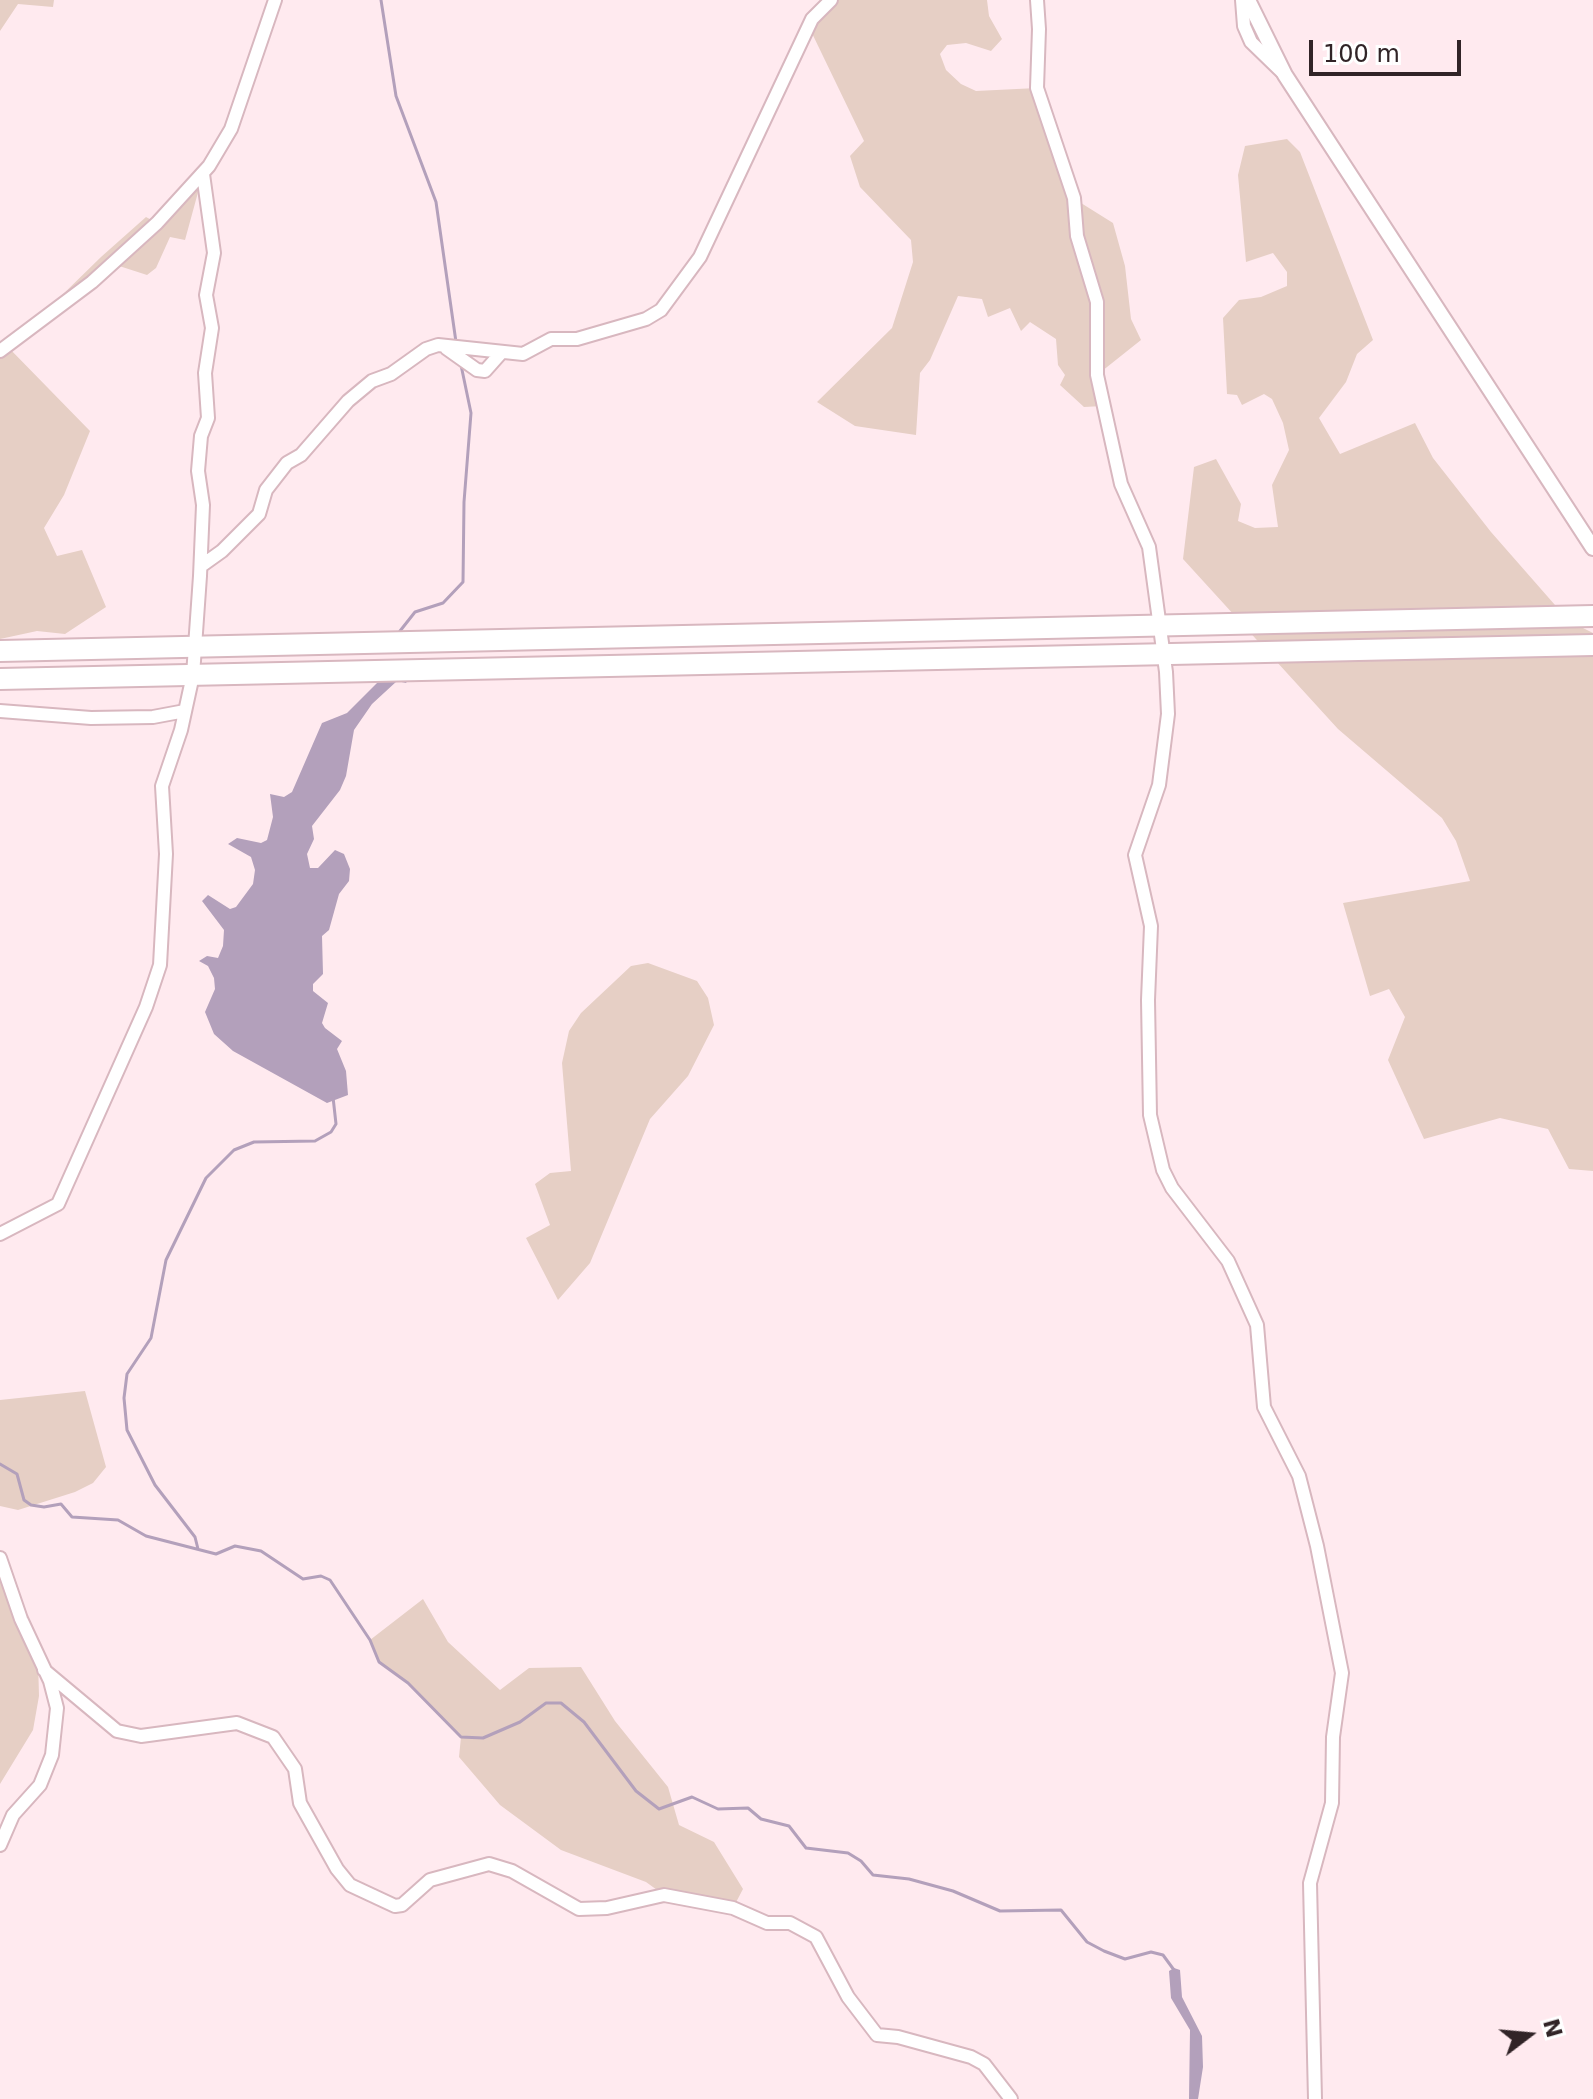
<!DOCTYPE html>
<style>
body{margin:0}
#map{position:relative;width:1593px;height:2099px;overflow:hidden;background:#ffeaef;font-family:"DejaVu Sans",sans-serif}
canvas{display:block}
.north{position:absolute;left:1489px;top:1995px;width:80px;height:80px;-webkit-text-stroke:6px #fff;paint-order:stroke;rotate:74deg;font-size:22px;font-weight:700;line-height:32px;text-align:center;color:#312427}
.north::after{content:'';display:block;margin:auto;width:28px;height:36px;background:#312427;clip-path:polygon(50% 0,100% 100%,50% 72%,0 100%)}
.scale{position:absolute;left:1309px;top:40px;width:152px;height:36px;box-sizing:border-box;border:4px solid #312427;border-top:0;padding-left:10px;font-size:24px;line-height:28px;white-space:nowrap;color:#312427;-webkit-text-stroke:6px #fff;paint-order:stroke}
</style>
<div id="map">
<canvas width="1593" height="2099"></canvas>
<div class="north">N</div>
<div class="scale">100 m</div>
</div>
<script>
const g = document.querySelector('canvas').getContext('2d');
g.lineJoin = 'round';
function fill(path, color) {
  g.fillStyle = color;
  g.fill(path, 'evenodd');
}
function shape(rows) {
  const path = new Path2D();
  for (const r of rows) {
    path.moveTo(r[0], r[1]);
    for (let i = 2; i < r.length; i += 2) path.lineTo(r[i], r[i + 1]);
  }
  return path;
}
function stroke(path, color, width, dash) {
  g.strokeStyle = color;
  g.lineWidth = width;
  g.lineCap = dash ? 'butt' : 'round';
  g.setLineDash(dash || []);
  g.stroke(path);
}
fill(shape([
 [0,0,54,0,53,7,18,4,0,31],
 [831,0,987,0,989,16,1002,39,991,51,966,43,947,45,940,54,946,70,961,84,976,91,1037,88,1073,198,1113,223,1125,266,1131,319,1141,340,1097,375,1103,406,1084,407,1060,385,1065,375,1058,365,1056,339,1030,322,1021,331,1010,308,988,317,982,299,958,296,930,360,920,373,916,435,855,426,817,402,892,328,913,262,911,240,860,187,850,156,864,141,808,25],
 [1287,139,1300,152,1373,340,1357,354,1346,382,1319,418,1340,454,1415,423,1433,458,1491,532,1569,621,1593,633,1593,1171,1569,1169,1548,1129,1500,1118,1424,1139,1388,1060,1405,1017,1389,989,1370,996,1343,903,1470,881,1456,841,1442,818,1338,729,1183,559,1194,467,1216,459,1241,504,1238,521,1255,528,1278,527,1272,485,1289,450,1283,423,1272,399,1264,394,1242,405,1237,395,1227,394,1223,318,1239,300,1261,297,1287,286,1287,272,1273,253,1246,262,1238,175,1245,146],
 [203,174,185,240,170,237,156,268,147,275,113,264,59,307,55,302,101,257,146,217,157,223],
 [7,346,90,431,64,495,44,528,57,556,82,550,106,607,65,634,37,631,0,639,0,351],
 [648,963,697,981,708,998,714,1025,688,1076,650,1119,590,1263,558,1300,526,1238,550,1225,535,1184,550,1173,571,1171,562,1063,569,1031,581,1013,631,966],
 [85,1391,106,1467,93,1483,75,1492,18,1510,0,1506,0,1400],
 [0,1558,38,1660,39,1696,33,1730,0,1784],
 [423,1599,448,1642,500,1690,529,1668,581,1667,615,1721,668,1787,679,1825,714,1842,743,1889,733,1908,664,1895,646,1882,561,1850,500,1805,459,1757,461,1737,408,1683,379,1662,370,1640]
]), '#e6cfc5');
fill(shape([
 [401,659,412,659,412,674,406,683,397,681,372,704,354,730,346,776,340,790,312,826,314,839,307,854,310,868,318,868,335,850,344,854,350,869,349,881,339,894,329,930,322,936,323,974,313,984,313,991,328,1003,322,1023,325,1028,342,1041,337,1049,346,1071,348,1095,327,1103,233,1051,214,1034,205,1012,215,989,214,978,208,966,199,961,207,956,218,958,223,946,224,930,202,901,208,895,230,909,236,907,253,884,255,870,251,857,228,844,237,838,261,843,267,840,273,817,270,794,284,797,292,792,322,723,347,713],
 [1174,1968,1180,1970,1182,1997,1202,2036,1203,2067,1198,2099,1189,2099,1190,2030,1171,1998,1169,1971]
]), '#b3a0bb');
stroke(shape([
 [381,0,396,96,436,202,456,342],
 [400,631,415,612,443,603,463,582,464,502,471,413,461,365],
 [0,1464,17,1474,24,1500,31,1505,44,1507,61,1504,72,1517,118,1520,146,1536,216,1554,235,1546,261,1551,303,1579,321,1576,330,1580,370,1640,379,1662,408,1683,461,1737,483,1738,520,1722,546,1703,561,1703,584,1722,636,1791,659,1809,692,1797,718,1809,748,1808,761,1819,789,1826,806,1848,848,1853,861,1861,873,1875,909,1879,953,1891,1000,1911,1061,1910,1087,1942,1104,1951,1125,1959,1151,1952,1163,1955,1174,1970],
 [198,1549,195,1537,155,1485,127,1430,124,1398,127,1374,151,1338,166,1260,206,1178,234,1150,254,1142,315,1141,331,1132,336,1124,333,1097]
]), '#b3a0bb', 3);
const minor = shape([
 [1037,0,1039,29,1037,88,1074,198,1077,236,1097,302,1097,375,1121,484,1149,547,1166,672,1168,714,1159,785,1135,855,1151,926,1148,1000,1150,1115,1163,1170,1172,1188,1228,1261,1257,1325,1264,1407,1299,1476,1317,1546,1342,1673,1333,1737,1332,1803,1310,1883,1315,2099],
 [1242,0,1244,26,1251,42,1283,73],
 [446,348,477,370,485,371,501,353],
 [0,351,92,282,157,223,209,166,231,129,275,0],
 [201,566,222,551,259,514,266,490,287,463,301,455,348,401,372,381,391,374,426,349,438,345,523,354,551,339,577,339,646,319,661,310,700,257,812,19,831,0],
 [0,711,91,718,153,717,185,711],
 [0,1234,58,1204,146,1007,160,965,166,854,162,786,181,730,193,675,200,576,203,505,198,471,201,436,208,418,205,373,212,328,206,295,214,253,203,174],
 [0,1558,21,1619,50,1681,57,1708,52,1755,40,1785,13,1815,0,1845],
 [44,1670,117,1731,141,1736,237,1723,273,1737,295,1769,300,1803,337,1869,350,1885,395,1906,402,1905,430,1880,489,1864,512,1871,579,1909,607,1908,664,1895,733,1908,767,1923,790,1923,816,1937,848,1997,877,2035,898,2037,971,2057,984,2064,1011,2099]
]);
const tertiary = shape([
 [1248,0,1285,75,1593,548]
]);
const trunk = shape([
 [0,651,1593,616],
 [0,679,1593,645]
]);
stroke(minor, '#d8b7bf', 16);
stroke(tertiary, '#d8b7bf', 18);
stroke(trunk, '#d8b7bf', 24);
stroke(minor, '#fff', 12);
stroke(tertiary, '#fff', 14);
stroke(trunk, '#fff', 20);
</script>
